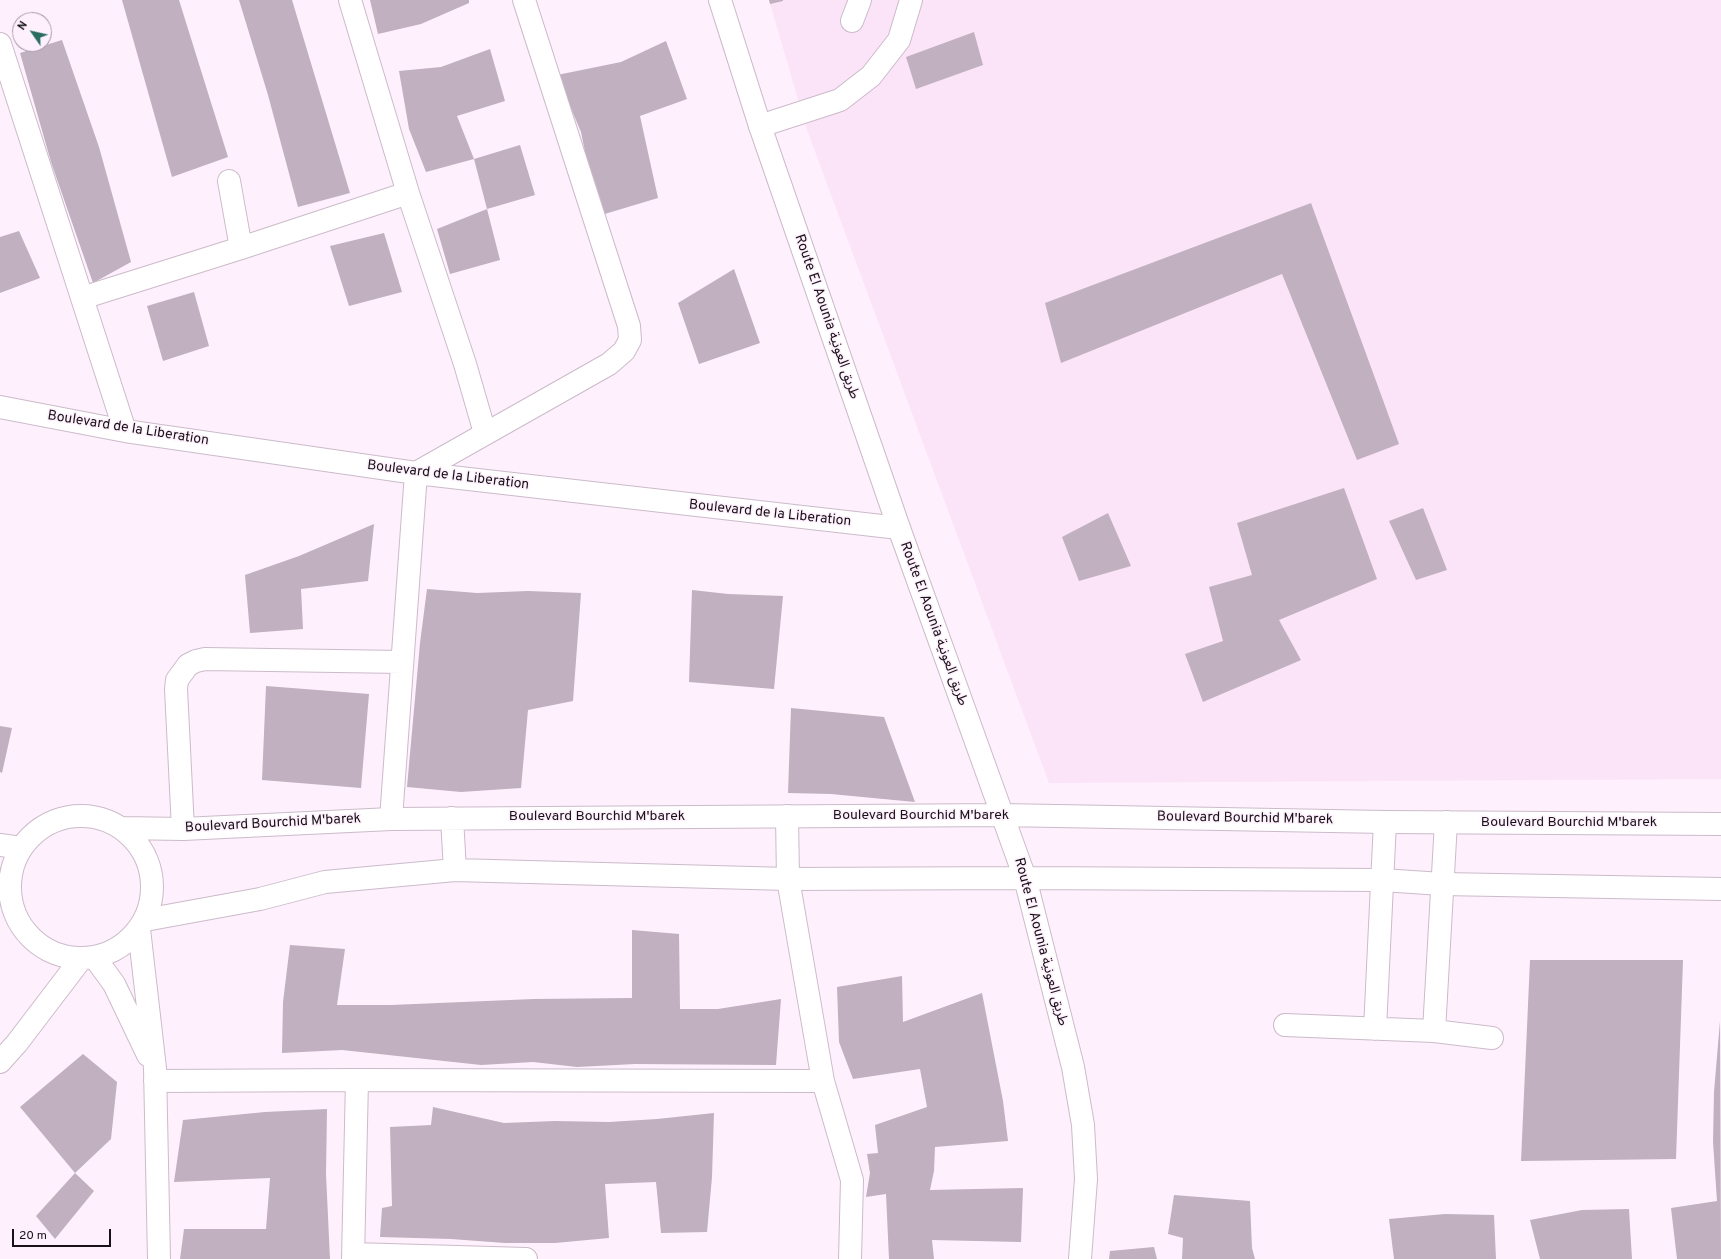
<!DOCTYPE html>
<meta charset="utf-8">
<style>
body{margin:0}
#map{position:relative;width:1721px;height:1259px;overflow:hidden;background:#fef0fd;font-family:Overpass,sans-serif}
canvas{display:block}
.north{position:absolute;left:12px;top:12px;width:40px;height:40px;box-sizing:border-box;background:#fef0fd;border:1px solid #a297a1;border-radius:50%;rotate:304deg;font-size:11px;font-weight:700;line-height:16px;text-align:center;color:#171217}
.north::after{content:'';display:block;margin:auto;width:14px;height:18px;background:#286d60;clip-path:polygon(50% 0,100% 100%,50% 72%,0 100%)}
.scale{position:absolute;left:12px;top:1229px;width:99px;height:18px;box-sizing:border-box;border:2px solid #171217;border-top:0;padding-left:5px;font-size:12px;line-height:14px;white-space:nowrap;color:#171217;-webkit-text-stroke:3px #fef0fd;paint-order:stroke}
</style>
<div id="map">
<canvas width="1721" height="1259"></canvas>
<div class="north">N</div>
<div class="scale">20 m</div>
</div>
<script>
const g = document.querySelector('canvas').getContext('2d');
g.lineJoin = 'round';
function fill(path, color) {
  g.fillStyle = color;
  g.fill(path, 'evenodd');
}
function shape(rows) {
  const path = new Path2D();
  for (const r of rows) {
    if (r.length === 3) {
      path.moveTo(r[0] + r[2], r[1]);
      path.arc(r[0], r[1], r[2], 0, 2 * Math.PI);
      continue;
    }
    path.moveTo(r[0], r[1]);
    for (let i = 2; i < r.length; i += 2) path.lineTo(r[i], r[i + 1]);
  }
  return path;
}
function stroke(path, color, width, dash) {
  g.strokeStyle = color;
  g.lineWidth = width;
  g.lineCap = dash ? 'butt' : 'round';
  g.setLineDash(dash || []);
  g.stroke(path);
}
function label(font, color, halo, rows, align = 'center') {
  g.font = font + ' Overpass,"Noto Sans Arabic",sans-serif';
  g.lineWidth = 3;
  g.setLineDash([]);
  g.textBaseline = 'middle';
  g.strokeStyle = halo;
  g.fillStyle = color;
  for (const [text, x, y, turn = 0] of rows) {
    g.save();
    g.translate(x, y);
    g.rotate((+turn || 0) * Math.PI / 180);
    g.textAlign = isNaN(turn) ? turn : align;
    if (halo) g.strokeText(text, 0, 0);
    g.fillText(text, 0, 0);
    g.restore();
  }
}
fill(shape([
 [769,0,1721,0,1721,779,1049,783,807,130]
]), '#fbe3f8');
fill(shape([
 [122,0,179,0,228,157,172,177],
 [239,0,292,0,350,193,298,207,268,95],
 [370,0,469,0,469,3,421,24,378,34],
 [769,0,783,0,783,1,770,4],
 [974,32,983,65,916,89,906,57],
 [62,40,99,147,131,262,93,283,51,162,20,53],
 [666,41,687,99,640,116,658,198,598,216,581,132,557,75,621,62],
 [490,49,505,101,457,116,474,159,426,172,409,129,399,71,441,67],
 [520,145,535,195,487,209,474,159],
 [1311,203,1399,444,1357,460,1282,274,1061,363,1045,303],
 [487,209,500,260,450,274,437,229],
 [19,231,40,278,0,293,0,237],
 [384,233,402,292,349,306,330,246],
 [734,269,760,343,699,364,678,303],
 [194,292,209,346,163,361,147,306],
 [1344,488,1377,579,1279,620,1301,660,1203,702,1185,654,1223,641,1209,587,1252,575,1237,523],
 [1423,508,1447,570,1416,580,1389,521],
 [1108,513,1131,566,1079,581,1062,537],
 [374,524,368,581,301,589,303,629,250,633,245,575,299,556],
 [427,589,477,593,528,591,581,593,573,701,528,710,521,788,461,792,407,787,420,643],
 [692,590,728,594,783,596,774,689,689,682],
 [266,686,369,694,361,788,262,780],
 [791,708,884,717,915,802,831,794,788,793],
 [0,726,12,728,2,773,0,772],
 [632,930,679,934,680,1009,718,1009,781,999,776,1065,635,1064,577,1067,533,1062,481,1065,342,1050,282,1053,283,1002,290,945,345,949,337,1005,391,1005,534,999,632,998],
 [1530,960,1683,960,1676,1159,1521,1161],
 [902,976,903,1022,982,993,1003,1101,1008,1141,935,1147,934,1171,930,1190,1023,1188,1021,1242,932,1240,934,1259,889,1259,886,1194,866,1197,870,1173,867,1154,878,1153,875,1125,927,1107,920,1069,853,1079,839,1042,837,987],
 [1720,1021,1721,1259,1677,1259,1671,1208,1717,1201,1713,1142,1714,1092],
 [83,1054,117,1082,111,1139,75,1173,94,1191,55,1239,36,1216,75,1173,20,1107],
 [433,1107,504,1123,555,1121,609,1122,657,1119,714,1113,712,1177,707,1232,661,1233,656,1182,605,1184,609,1238,555,1243,505,1243,451,1239,380,1237,382,1208,392,1206,390,1127,431,1125],
 [327,1109,326,1174,330,1259,180,1259,184,1229,266,1229,270,1178,174,1182,183,1120,265,1112],
 [1174,1195,1250,1201,1252,1248,1255,1259,1182,1259,1183,1238,1168,1234],
 [1629,1209,1632,1259,1540,1259,1530,1220,1582,1210],
 [1445,1214,1494,1215,1496,1259,1394,1259,1389,1219],
 [1154,1247,1157,1259,1109,1259,1110,1251]
]), '#c1b0bf');
const minor = shape([
 [350,0,408,193,465,364,485,433],
 [852,21,860,0],
 [0,44,125,431],
 [760,126,840,100,871,76,899,40,911,0],
 [229,181,241,248],
 [82,298,241,248,408,193],
 [0,407,125,431,416,473,899,528],
 [787,816,788,879,823,1081,852,1180,850,1259],
 [391,819,416,473,609,364,624,351,630,340,629,326,524,0],
 [183,829,176,689,177,680,188,665,196,661,205,659,402,662],
 [0,845,21,848],
 [139,929,155,1068,159,1259],
 [95,958,114,984,148,1055],
 [1285,1025,1434,1031,1492,1038],
 [1375,1029,1385,822],
 [1434,1031,1446,822],
 [155,1081,357,1080,823,1081],
 [353,1254,526,1259],
 [353,1259,357,1080]
]);
const major = shape([
 [720,0,760,126,899,528,1025,878,1073,1067,1083,1125,1086,1179,1080,1259],
 [81,887,71],
 [452,818,455,870],
 [122,828,183,829,391,819,1002,815,1385,822,1721,824],
 [145,920,260,899,325,882,455,870,788,879,1025,878,1382,880,1442,884,1721,889],
 [0,1062,17,1043,81,959]
]);
stroke(minor, '#ccbbca', 24);
stroke(major, '#ccbbca', 24);
stroke(minor, '#fff', 22);
stroke(major, '#fff', 22);
label('14px', '#171217', '#fef0fd', [
 ["Route El Aounia طريق العونية",826,317,71],
 ["Boulevard de la Liberation",128,429,9],
 ["Boulevard de la Liberation",448,476,7],
 ["Boulevard de la Liberation",770,514,6],
 ["Route El Aounia طريق العونية",933,624,70],
 ["Boulevard Bourchid M'barek",921,816],
 ["Boulevard Bourchid M'barek",597,817],
 ["Boulevard Bourchid M'barek",1245,819,1],
 ["Boulevard Bourchid M'barek",1569,823],
 ["Boulevard Bourchid M'barek",273,824,-3],
 ["Route El Aounia طريق العونية",1040,942,75]
]);
</script>
